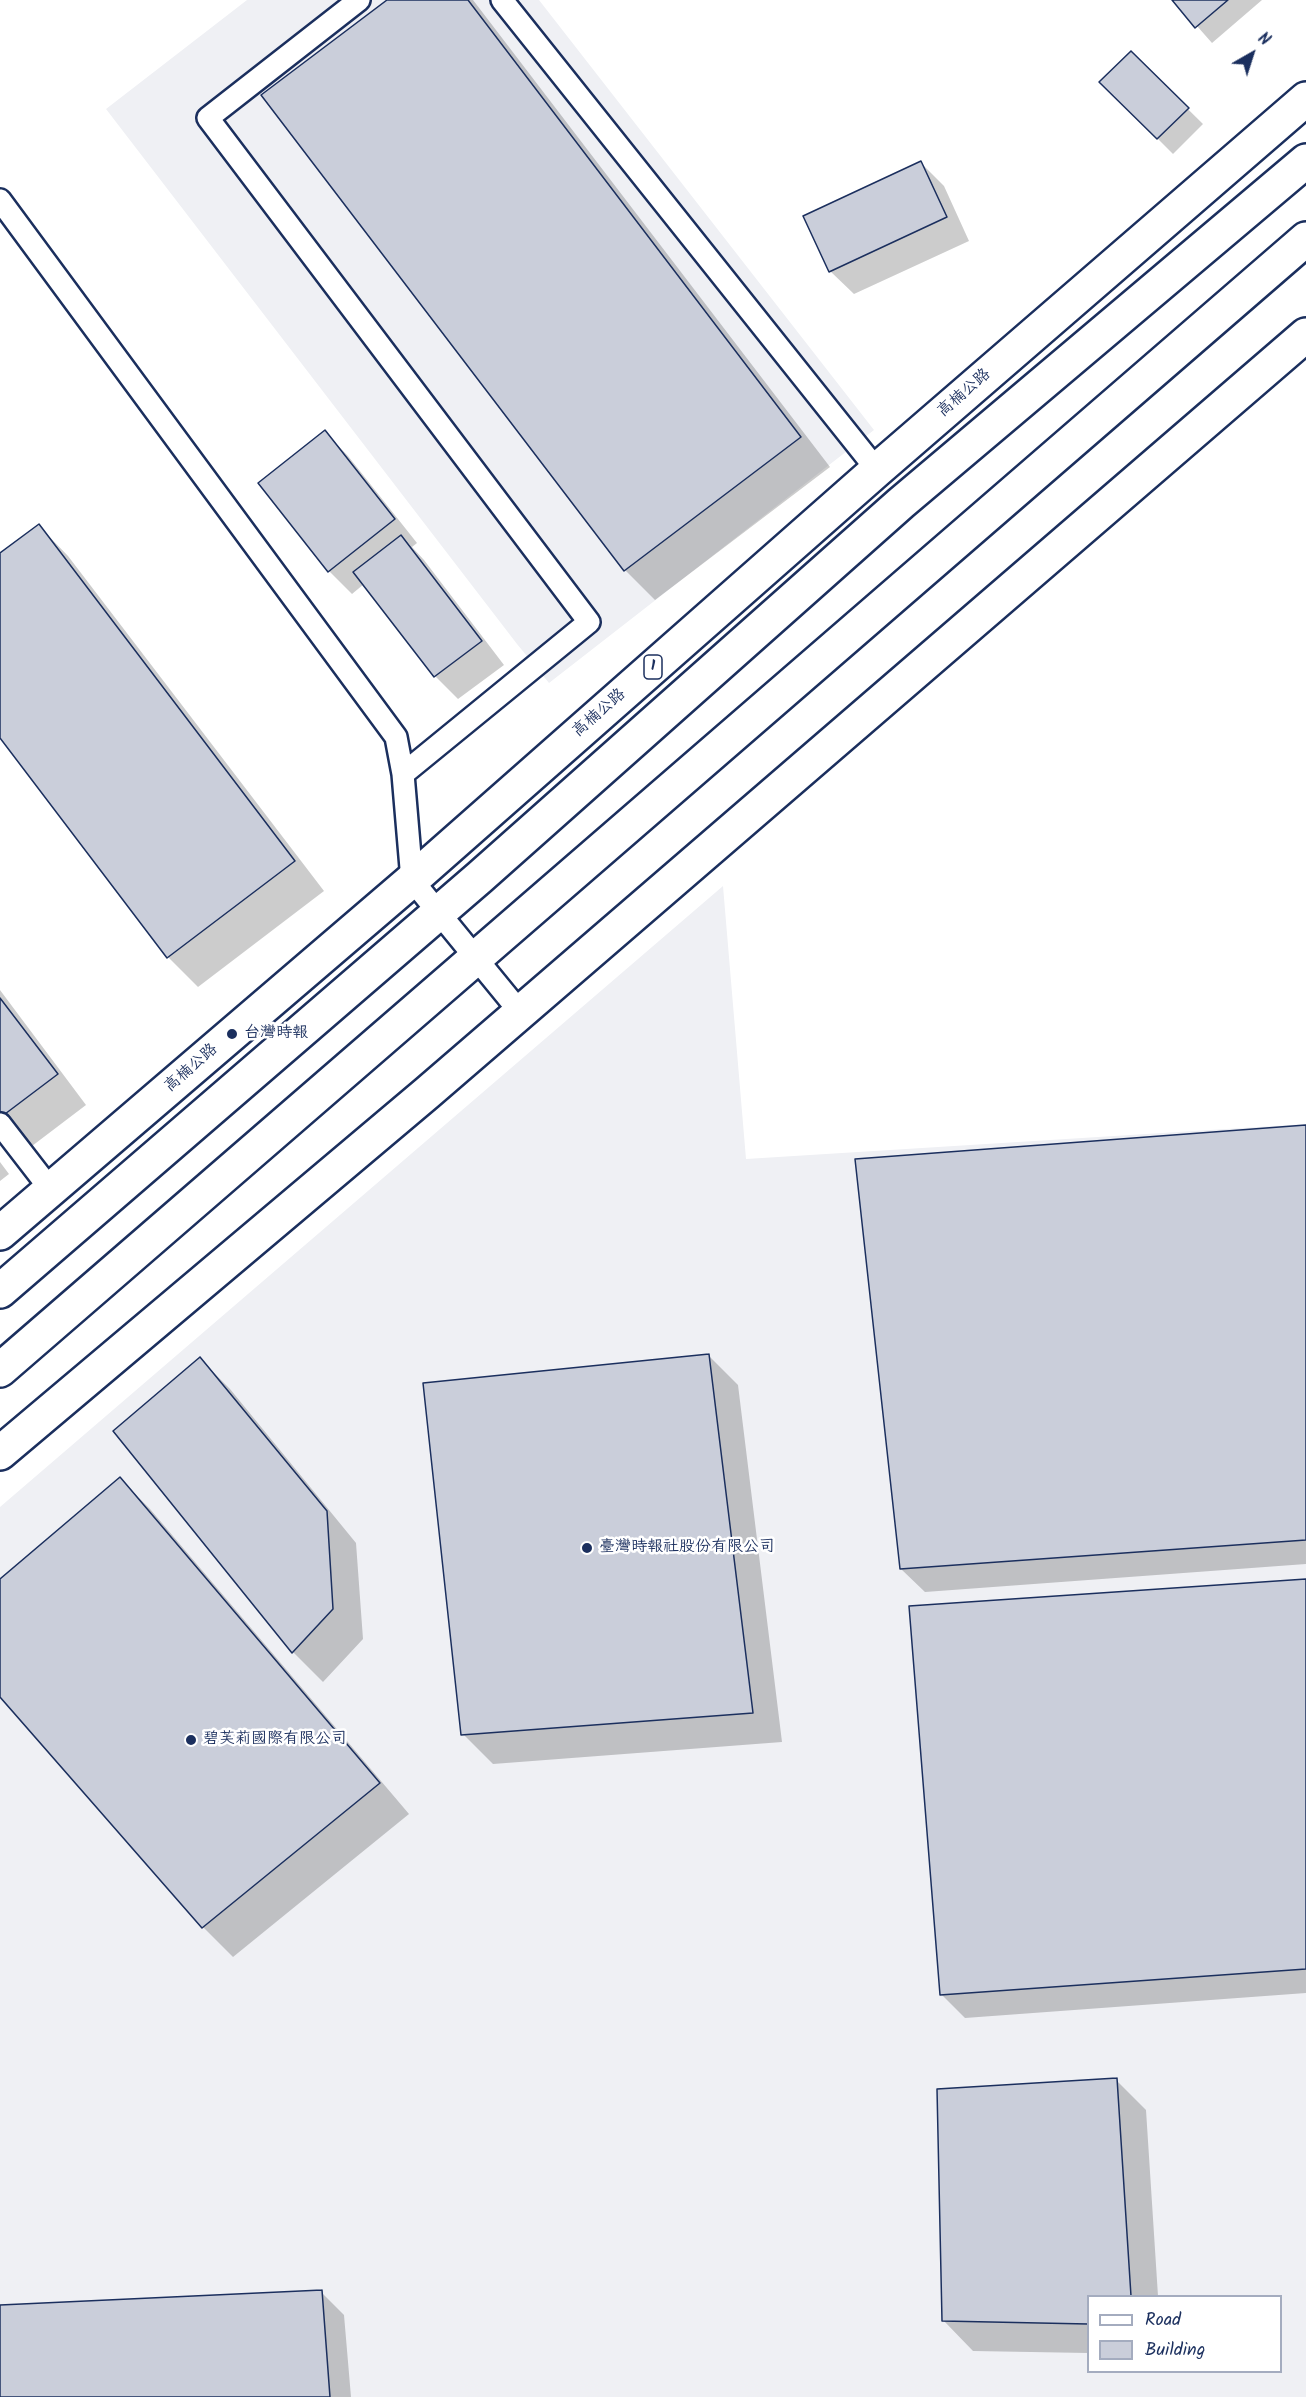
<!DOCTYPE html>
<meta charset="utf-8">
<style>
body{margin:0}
#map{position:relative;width:1306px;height:2397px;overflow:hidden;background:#fff;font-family:Kalam,sans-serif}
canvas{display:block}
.legend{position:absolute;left:1087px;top:2295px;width:195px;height:78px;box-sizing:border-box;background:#fff;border:2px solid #a4acbf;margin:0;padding:8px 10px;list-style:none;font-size:18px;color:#1b2f5e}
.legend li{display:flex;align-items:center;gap:12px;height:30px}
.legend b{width:30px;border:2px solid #a4acbf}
.north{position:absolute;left:1222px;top:24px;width:60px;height:60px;-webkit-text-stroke:4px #fff;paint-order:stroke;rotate:39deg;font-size:16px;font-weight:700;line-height:24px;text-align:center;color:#1b2f5e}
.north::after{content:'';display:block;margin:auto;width:21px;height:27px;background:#1b2f5e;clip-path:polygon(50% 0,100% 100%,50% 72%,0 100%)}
</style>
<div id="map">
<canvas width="1306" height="2397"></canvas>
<ul class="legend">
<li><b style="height:8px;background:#fff"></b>Road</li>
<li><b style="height:16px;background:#caceda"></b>Building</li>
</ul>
<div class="north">N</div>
</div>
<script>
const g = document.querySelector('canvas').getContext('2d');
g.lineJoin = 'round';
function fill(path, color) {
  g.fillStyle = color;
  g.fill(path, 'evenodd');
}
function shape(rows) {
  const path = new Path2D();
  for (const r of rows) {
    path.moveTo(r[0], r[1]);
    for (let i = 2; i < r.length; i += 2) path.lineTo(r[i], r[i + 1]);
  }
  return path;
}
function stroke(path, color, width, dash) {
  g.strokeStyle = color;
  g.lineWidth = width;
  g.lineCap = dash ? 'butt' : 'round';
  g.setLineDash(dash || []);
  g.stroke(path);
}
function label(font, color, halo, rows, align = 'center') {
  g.font = font + ' Kalam,"LXGW WenKai TC",sans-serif';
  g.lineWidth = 5;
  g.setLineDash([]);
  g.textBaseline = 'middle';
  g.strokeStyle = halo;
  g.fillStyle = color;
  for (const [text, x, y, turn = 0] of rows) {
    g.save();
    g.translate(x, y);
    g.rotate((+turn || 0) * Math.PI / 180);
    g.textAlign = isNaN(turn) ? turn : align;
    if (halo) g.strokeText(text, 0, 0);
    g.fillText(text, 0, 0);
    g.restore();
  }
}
fill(shape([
 [247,0,539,0,874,430,549,683,517,644,106,109],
 [723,886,746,1159,1306,1124,1306,2397,0,2397,0,1507],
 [1088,2296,1280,2296,1280,2372,1088,2372]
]), '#eff0f4');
fill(shape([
 [389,0,473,0,830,467,655,600,625,570],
 [1174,0,1262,0,1212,43],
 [1131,53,1203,124,1173,154,1101,82],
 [921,163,944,186,969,241,854,294,830,271],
 [325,432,348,456,417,543,412,547,424,560,504,665,458,699,435,676,364,584,352,594,329,571],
 [39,526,68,556,324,891,198,987,168,957,0,736,0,555],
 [0,990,86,1105,32,1146,0,1113],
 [1306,1127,1306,1564,925,1592,901,1569],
 [0,1162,9,1174,0,1181],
 [708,1355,738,1385,782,1742,493,1764,463,1734],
 [200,1359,230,1389,356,1543,363,1639,323,1682,293,1652,115,1431],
 [120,1479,150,1509,409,1814,233,1957,203,1927,0,1694,0,1581],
 [1306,1581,1306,1993,965,2018,942,1995],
 [1116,2080,1146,2110,1158,2296,1088,2296,1088,2353,973,2351,944,2321],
 [321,2292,344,2315,351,2397,0,2397,0,2307]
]), '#0003');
const building = shape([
 [387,0,468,0,801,437,624,571,261,95,387,0],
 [1172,0,1228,0,1195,28,1172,0],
 [1131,51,1189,108,1157,139,1099,82,1131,51],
 [921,161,947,217,829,272,803,216,921,161],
 [325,430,395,519,328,572,258,483,325,430],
 [39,524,295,861,167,958,0,738,0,553,39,524],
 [401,535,482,641,434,677,353,572,401,535],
 [0,998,58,1074,1,1117,0,1115,0,998],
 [1306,1125,1306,1540,900,1569,855,1159,1306,1125],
 [709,1354,753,1713,461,1735,423,1383,709,1354],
 [200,1357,327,1511,333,1609,292,1653,113,1431,200,1357],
 [120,1477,380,1783,202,1928,0,1697,0,1579,120,1477],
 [1306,1579,1306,1969,940,1995,909,1606,1306,1579],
 [1117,2078,1131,2296,1088,2296,1088,2324,942,2321,937,2089,1117,2078],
 [322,2290,330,2397,0,2397,0,2305,322,2290]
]);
fill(building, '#caceda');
stroke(building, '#1b2f5e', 1.5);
const service = shape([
 [359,0,208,118,589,622,403,774],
 [502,0,877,470],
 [0,200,396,737,403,774,412,880,520,1012],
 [0,1124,51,1190]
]);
const primary = shape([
 [0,1233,412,880,877,470,1306,99],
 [0,1291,480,877,901,503,1306,161],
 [0,1370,1306,239],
 [0,1453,427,1093,1306,335]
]);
stroke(service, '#1b2f5e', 26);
stroke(primary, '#1b2f5e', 38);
stroke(service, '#fff', 21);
stroke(primary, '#fff', 33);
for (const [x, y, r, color] of [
 [232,1034,6,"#1b2f5e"],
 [587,1548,6,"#1b2f5e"],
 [191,1740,6,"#1b2f5e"]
]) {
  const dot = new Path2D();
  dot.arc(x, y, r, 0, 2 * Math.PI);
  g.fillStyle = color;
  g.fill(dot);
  stroke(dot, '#fff', 2);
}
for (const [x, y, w] of [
 [653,667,18]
]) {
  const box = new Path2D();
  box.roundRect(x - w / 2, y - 12, w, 24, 4.5);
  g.fillStyle = '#fff';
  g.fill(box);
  stroke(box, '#1b2f5e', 1.5);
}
label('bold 15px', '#1b2f5e', null, [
 ["1",653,667]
]);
label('16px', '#1b2f5e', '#fff', [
 ["高楠公路",965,394,-41],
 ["高楠公路",600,714,-41],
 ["高楠公路",192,1069,-41]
]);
label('16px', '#1b2f5e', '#fff', [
 ["台灣時報",244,1034],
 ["臺灣時報社股份有限公司",599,1548],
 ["碧芙莉國際有限公司",203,1740]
], 'left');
</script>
